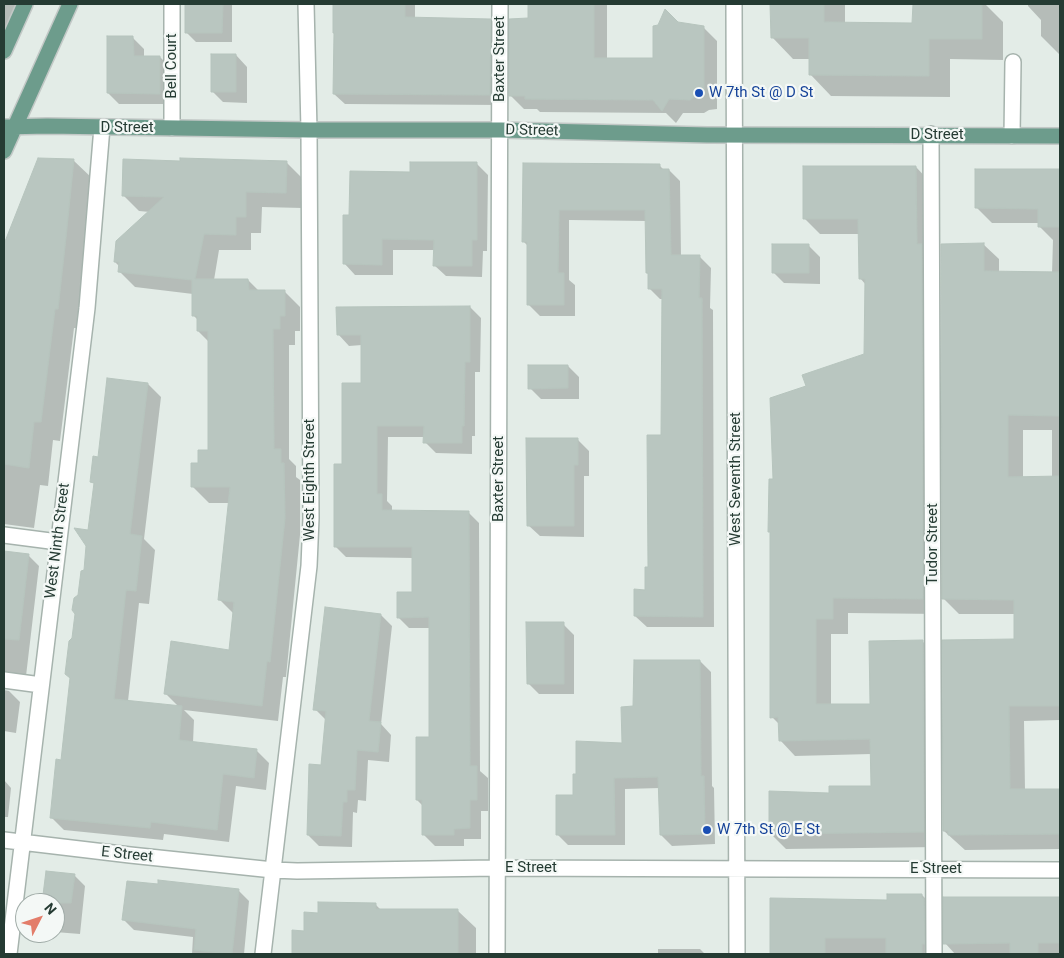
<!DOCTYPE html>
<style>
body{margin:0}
#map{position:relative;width:1064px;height:958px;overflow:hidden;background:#e3ece7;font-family:Roboto,sans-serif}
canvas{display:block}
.frame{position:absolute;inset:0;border:5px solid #253b33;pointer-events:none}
.north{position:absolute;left:15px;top:893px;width:50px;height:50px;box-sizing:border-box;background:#f4f8f6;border:1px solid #a1aca8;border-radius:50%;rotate:49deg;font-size:14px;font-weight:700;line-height:20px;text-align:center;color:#253b33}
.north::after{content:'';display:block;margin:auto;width:18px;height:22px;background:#e37d6a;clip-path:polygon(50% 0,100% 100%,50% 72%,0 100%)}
</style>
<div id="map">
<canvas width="1064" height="958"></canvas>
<div class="frame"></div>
<div class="north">N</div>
</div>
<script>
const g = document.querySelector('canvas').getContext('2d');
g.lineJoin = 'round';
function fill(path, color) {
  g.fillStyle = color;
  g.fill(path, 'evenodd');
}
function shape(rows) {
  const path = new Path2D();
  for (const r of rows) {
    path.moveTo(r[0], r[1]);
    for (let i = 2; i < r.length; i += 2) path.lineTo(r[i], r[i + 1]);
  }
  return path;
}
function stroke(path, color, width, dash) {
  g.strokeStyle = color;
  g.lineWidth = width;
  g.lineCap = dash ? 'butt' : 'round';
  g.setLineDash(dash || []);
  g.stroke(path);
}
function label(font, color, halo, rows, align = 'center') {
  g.font = font + ' Roboto,sans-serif';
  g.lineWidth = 4.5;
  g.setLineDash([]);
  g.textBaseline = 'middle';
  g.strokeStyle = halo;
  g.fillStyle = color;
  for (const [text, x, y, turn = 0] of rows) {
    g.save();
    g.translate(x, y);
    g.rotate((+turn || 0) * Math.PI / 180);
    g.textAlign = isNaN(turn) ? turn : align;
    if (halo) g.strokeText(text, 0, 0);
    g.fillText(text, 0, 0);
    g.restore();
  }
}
fill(shape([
 [4,4,18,4,4,34],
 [186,4,232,4,232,42,196,42,186,32],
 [334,4,415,4,415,19,490,20,500,30,500,105,345,104,334,94],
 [529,4,607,4,607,59,654,60,678,23,703,27,717,41,717,109,709,110,704,113,683,113,676,123,666,113,540,112,537,109,524,109,510,95,529,19],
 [772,4,845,4,845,24,914,24,914,4,985,4,1003,22,1003,60,950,59,950,97,831,96,810,74,810,59,793,59,772,37],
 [1028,4,1060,4,1060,55,1041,36,1041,20,1028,6],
 [133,38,144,49,144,57,160,57,171,68,171,104,119,104,108,93],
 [236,55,247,67,247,103,223,102,212,91],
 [73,160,93,179,85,257,77,328,74,328,60,441,53,440,48,486,40,485,34,528,4,524,4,247,11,231],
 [181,162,286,162,302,178,302,208,262,207,261,233,251,233,251,250,219,250,214,280,248,280,259,291,284,291,300,307,300,331,295,331,295,345,289,345,289,459,296,466,296,477,300,480,300,535,286,677,283,677,278,721,184,710,194,720,193,743,256,750,269,763,266,790,236,786,229,842,164,834,163,840,64,830,51,817,63,761,74,639,85,570,95,484,92,481,99,458,148,384,161,397,144,539,155,550,149,604,139,603,128,701,179,707,166,694,231,651,234,614,219,599,229,503,209,503,193,487,200,464,209,451,209,342,198,331,198,320,193,315,193,294,135,287,119,271,120,267,115,262,150,212,139,211,123,195],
 [477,164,488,175,487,251,483,251,482,277,446,276,434,265,435,250,393,250,393,275,355,275,344,263,350,217,412,173],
 [524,165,659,165,664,170,669,170,680,181,681,256,699,256,711,268,710,308,713,310,714,627,647,627,635,616,646,591,649,568,663,436,663,299,660,299,649,288,649,275,647,273,646,221,569,220,569,280,575,285,575,316,540,316,528,304,528,246,523,241],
 [916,167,931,183,939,614,848,613,848,634,831,634,831,705,871,705,923,642,939,657,939,847,786,849,770,833,830,794,872,787,871,754,795,756,780,740,780,725,772,717,772,534,770,532,775,481,807,387,866,355,866,285,860,278,859,234,820,234,804,218],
 [976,170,1060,171,1060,720,1024,721,1025,790,1060,790,1060,849,965,850,944,831,1015,640,1015,614,959,614,943,598,983,244,999,259,999,272,1052,273,1053,240,1039,226,1039,223,992,223,976,207],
 [1023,430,1052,430,1052,478,1023,478],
 [808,245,820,257,820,284,784,283,773,272],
 [470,307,481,318,480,372,475,372,475,436,472,436,472,454,436,453,425,442,425,437,388,437,387,501,392,506,392,511,468,512,479,523,480,771,488,778,488,811,481,811,481,839,464,839,464,846,435,846,424,835,423,806,417,800,430,739,430,628,409,628,398,617,413,593,413,558,346,557,335,546,343,466,362,384,362,345,349,346,338,334],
 [568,366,579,377,579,399,541,399,530,388],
 [578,440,589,451,589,476,584,476,584,537,540,536,528,525],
 [4,552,28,555,39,566,26,676,11,682,4,690,9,691,20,702,16,733,4,731],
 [381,615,392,626,381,724,391,735,389,762,368,760,366,801,358,800,357,813,353,812,352,847,319,846,308,835,322,766,326,720,315,709],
 [563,624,574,635,574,694,539,694,528,683],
 [700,661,711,672,712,786,714,788,715,844,672,846,661,835,660,788,625,789,625,845,568,845,557,834,574,796,623,744,634,708],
 [4,780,11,788,8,817,4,817],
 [74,875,85,886,80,934,55,932,55,903,44,903],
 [238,890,249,901,244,954,192,954,193,937,134,930,124,920],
 [922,895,935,908,937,954,771,954,771,899,888,901],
 [1060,898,1060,954,955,954,945,943,944,899],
 [375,904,381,910,458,911,476,928,476,954,293,954,293,932,305,932,319,914],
 [658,949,700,949,705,954,658,954]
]), '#0003');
const building = shape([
 [185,4,223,4,222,33,185,33,185,4],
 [333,4,405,4,405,17,491,19,490,95,333,94,334,33,333,33,333,4],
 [528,4,594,4,594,58,653,58,653,26,658,25,665,9,678,22,704,26,704,95,695,96,690,100,669,99,662,111,653,100,525,99,525,96,509,96,509,19,528,18,528,4],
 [770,4,824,4,824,22,912,23,913,4,982,4,982,39,929,39,929,76,809,75,809,38,771,38,770,4],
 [107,36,133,36,134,56,160,56,160,94,107,93,107,36],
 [211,54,236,54,236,92,211,92,211,54],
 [38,158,74,159,66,237,58,309,55,309,41,422,34,422,29,468,4,464,4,244,38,158],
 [180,158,287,161,286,193,246,192,246,217,236,217,236,235,204,234,195,279,248,279,249,290,285,290,285,316,280,316,280,329,273,329,274,449,281,449,281,463,284,463,285,518,270,662,267,661,262,706,164,694,171,641,229,650,234,602,218,600,230,487,191,487,191,463,198,463,198,450,208,450,208,331,197,331,197,316,192,316,192,280,118,272,119,262,114,262,116,241,164,197,122,196,123,159,180,161,180,158],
 [410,162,477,162,477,240,472,240,472,266,433,266,434,240,382,239,382,265,343,264,343,215,349,215,350,171,410,172,410,162],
 [523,163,660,164,660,169,669,169,671,255,700,255,699,298,702,298,703,617,634,616,634,589,645,590,645,567,648,567,647,435,661,435,662,289,648,289,648,273,646,273,645,210,559,210,558,273,564,273,564,305,527,305,527,242,522,242,523,163],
 [803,166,916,166,917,244,922,244,923,599,833,598,833,619,816,619,816,704,870,704,869,641,923,640,924,832,769,834,769,791,829,793,829,786,871,786,870,739,779,741,778,717,770,718,770,532,768,532,769,479,773,479,770,398,806,386,802,375,864,354,865,279,859,279,858,219,803,219,803,166],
 [975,169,1060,169,1060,227,1038,227,1038,209,975,208,975,169],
 [984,243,984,271,1060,272,1060,416,1008,415,1008,477,1060,476,1060,706,1009,706,1010,789,1060,789,1060,834,948,835,948,831,943,831,942,640,1014,639,1014,600,942,599,941,244,984,243],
 [772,244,809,244,809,273,772,273,772,244],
 [470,306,470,362,465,362,464,426,462,426,462,443,423,443,424,426,377,426,377,494,382,494,382,510,469,511,470,766,477,766,477,800,470,800,470,828,454,829,454,835,422,835,422,800,416,800,416,737,429,737,429,617,397,618,397,592,412,592,412,547,334,547,334,464,342,464,342,383,361,383,361,335,337,335,336,307,470,306],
 [528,365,568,365,568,388,528,389,528,365],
 [107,378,148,383,130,534,142,536,136,591,126,590,114,699,182,706,179,740,257,749,254,778,223,774,217,830,151,822,150,828,50,818,56,759,61,760,70,678,65,674,69,641,72,638,75,614,72,610,74,598,78,595,81,571,84,570,86,546,74,528,88,530,94,483,90,482,93,456,98,457,107,378],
 [526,438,578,438,578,465,574,465,574,526,527,526,526,438],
 [4,551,29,554,19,640,4,639,4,551],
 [325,607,381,614,369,721,381,722,378,752,357,750,355,790,347,790,347,802,343,802,341,836,307,835,309,764,321,765,326,711,313,710,325,607],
 [526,622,564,622,564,684,527,684,526,622],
 [634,660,700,660,701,776,704,776,705,834,660,835,658,777,614,778,615,835,556,835,556,795,573,795,573,774,576,774,576,741,622,743,621,707,633,706,634,660],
 [46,871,75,874,71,903,42,903,46,871],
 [158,880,239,889,232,954,194,950,196,929,122,920,127,881,158,884,158,880],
 [887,894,922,894,922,898,924,898,925,944,922,944,922,954,886,954,886,938,825,938,825,954,770,954,770,898,887,900,887,894],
 [943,897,1060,897,1060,943,1038,943,1038,954,1010,954,1010,943,943,944,943,897],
 [318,902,376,903,376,909,458,909,458,954,292,954,292,930,304,931,304,912,318,913,318,902]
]);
fill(building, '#b9c6c0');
stroke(building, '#b6c4bd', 1);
const minor = shape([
 [172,4,172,128],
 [734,4,737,954],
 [931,134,934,954],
 [1012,136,1013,62],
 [4,535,58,542],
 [4,680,41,685],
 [4,840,130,855,273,870,297,871,496,868,1060,870],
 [9,954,87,308,102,127],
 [263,954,309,566,311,518,309,130,306,4],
 [497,954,500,4]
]);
const major = shape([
 [4,51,25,4],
 [4,127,47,126,309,130,501,130,707,135,1060,136],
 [4,151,70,4]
]);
stroke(minor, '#a6b3ad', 18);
stroke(major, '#c2c8c6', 18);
stroke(minor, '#fff', 15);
stroke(major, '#6d9c8c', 15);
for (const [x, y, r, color] of [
 [699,93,5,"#1a4fb4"],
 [707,830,5,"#1a4fb4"]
]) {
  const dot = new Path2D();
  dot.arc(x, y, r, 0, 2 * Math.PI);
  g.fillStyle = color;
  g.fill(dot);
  stroke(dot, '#f4f8f6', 2);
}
label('15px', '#253b33', '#f4f8f6', [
 ["Baxter Street",500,59,-90],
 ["Bell Court",172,66,-90],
 ["D Street",127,128],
 ["D Street",532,131,1],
 ["D Street",937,135],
 ["Baxter Street",499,479,-90],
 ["West Seventh Street",736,479,-90],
 ["West Eighth Street",310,480,-90],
 ["West Ninth Street",58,541,-83],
 ["Tudor Street",933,544,-90],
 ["E Street",127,855,6],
 ["E Street",531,868],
 ["E Street",936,869]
]);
label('15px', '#164399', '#f4f8f6', [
 ["W 7th St @ D St",709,93],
 ["W 7th St @ E St",717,830]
], 'left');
</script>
